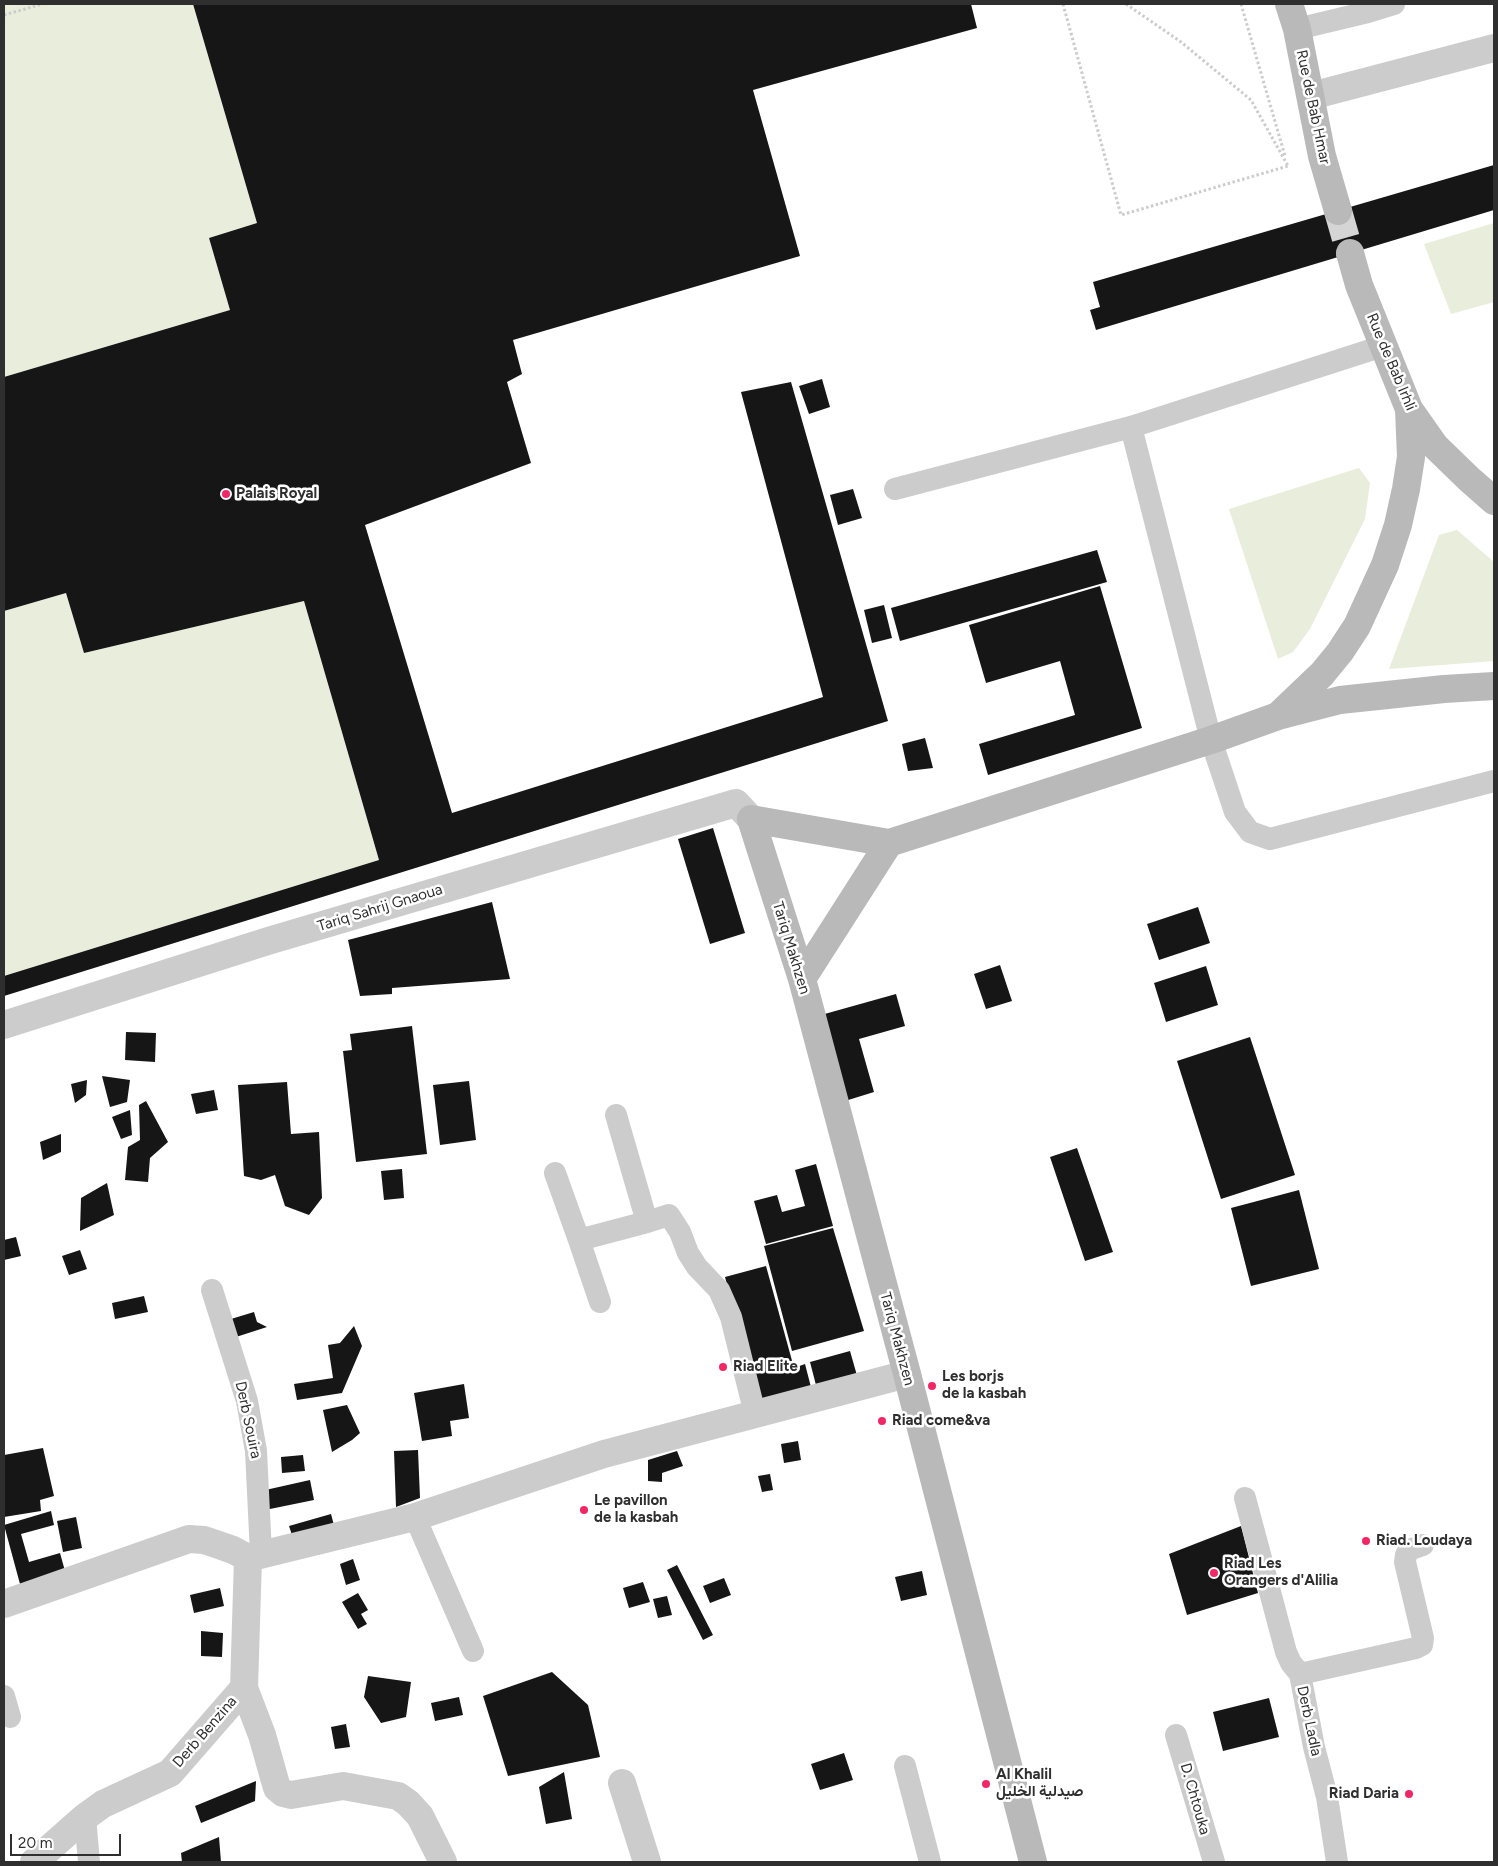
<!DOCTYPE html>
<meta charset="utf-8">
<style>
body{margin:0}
#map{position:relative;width:1498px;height:1866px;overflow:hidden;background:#fff;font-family:Figtree,sans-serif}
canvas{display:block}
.frame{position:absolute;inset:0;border:5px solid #2f2f2f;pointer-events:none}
.scale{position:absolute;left:10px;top:1834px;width:111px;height:22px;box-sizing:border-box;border:2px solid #2f2f2f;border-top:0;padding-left:6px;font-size:15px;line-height:18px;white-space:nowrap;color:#2f2f2f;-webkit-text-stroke:4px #fff;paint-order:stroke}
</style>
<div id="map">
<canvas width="1498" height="1866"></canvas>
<div class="frame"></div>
<div class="scale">20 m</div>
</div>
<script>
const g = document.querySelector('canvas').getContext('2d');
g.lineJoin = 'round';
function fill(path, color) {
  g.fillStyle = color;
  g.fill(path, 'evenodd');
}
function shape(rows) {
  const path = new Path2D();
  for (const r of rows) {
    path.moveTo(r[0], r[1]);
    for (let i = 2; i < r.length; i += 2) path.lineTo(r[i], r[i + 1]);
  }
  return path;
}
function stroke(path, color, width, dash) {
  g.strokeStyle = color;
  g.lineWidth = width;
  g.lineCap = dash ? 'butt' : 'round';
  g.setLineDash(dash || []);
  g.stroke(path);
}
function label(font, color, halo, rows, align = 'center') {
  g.font = font + ' Figtree,Vazirmatn,sans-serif';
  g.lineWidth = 5;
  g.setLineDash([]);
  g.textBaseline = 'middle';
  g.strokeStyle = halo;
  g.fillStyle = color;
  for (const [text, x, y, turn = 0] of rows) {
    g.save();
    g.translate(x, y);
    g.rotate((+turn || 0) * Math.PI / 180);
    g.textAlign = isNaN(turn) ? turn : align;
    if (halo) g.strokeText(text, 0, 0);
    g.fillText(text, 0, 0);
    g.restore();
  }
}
fill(shape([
 [4,4,193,4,257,223,209,238,230,310,4,377],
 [1494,223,1494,302,1451,314,1424,244],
 [1359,468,1370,483,1365,519,1310,629,1293,652,1278,659,1229,509],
 [1457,530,1494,562,1494,661,1389,669,1439,535],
 [66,593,84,653,304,601,379,860,4,976,4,611]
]), '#e9eddc');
fill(shape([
 [193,4,971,4,977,28,753,90,800,256,513,340,522,374,507,382,531,463,365,525,452,813,823,697,741,392,791,382,888,721,4,996,4,976,379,860,304,601,84,653,66,593,4,611,4,377,230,310,209,238,257,223],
 [1494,165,1494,210,1096,330,1090,310,1100,307,1093,282],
 [822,379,830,407,809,414,799,386],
 [853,489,862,518,838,525,830,495],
 [1097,550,1107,582,900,641,891,608],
 [1100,586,1142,728,988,775,979,744,1075,715,1060,661,986,683,969,625],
 [884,605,892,638,872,643,864,610],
 [925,738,933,768,908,771,902,744],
 [713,828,745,933,710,944,678,839],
 [492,902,510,979,392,988,392,994,360,996,348,940],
 [1198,907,1210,943,1159,960,1147,924],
 [1000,965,1012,1001,986,1009,974,974],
 [1206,966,1218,1005,1166,1022,1154,983],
 [896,994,905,1026,859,1039,874,1092,845,1101,821,1015],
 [412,1026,427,1154,356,1162,343,1051,352,1050,350,1034],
 [126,1032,156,1033,155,1062,125,1060],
 [1250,1037,1295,1175,1221,1199,1177,1061],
 [102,1076,130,1080,127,1102,110,1107],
 [87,1080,86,1095,75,1103,71,1084],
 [469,1081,476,1140,440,1145,433,1085],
 [287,1082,291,1134,319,1132,322,1198,309,1215,285,1206,275,1175,261,1180,244,1176,238,1085],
 [214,1090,218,1110,196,1114,191,1094],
 [146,1101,168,1142,150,1158,148,1182,125,1180,128,1147,140,1140,139,1105],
 [130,1110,132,1135,121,1139,112,1117],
 [61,1134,61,1152,43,1160,40,1142],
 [1077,1148,1113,1252,1085,1261,1050,1157],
 [816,1164,833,1226,766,1244,754,1201,777,1195,782,1212,805,1206,795,1170],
 [402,1169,404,1198,384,1200,381,1171],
 [107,1183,114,1215,80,1231,81,1198],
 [1299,1190,1319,1269,1251,1286,1231,1208],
 [833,1228,864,1331,792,1351,764,1246],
 [16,1237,21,1256,4,1260,4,1240],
 [80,1250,87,1269,69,1275,62,1256],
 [766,1266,794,1368,805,1364,812,1391,759,1405,725,1277],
 [144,1296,148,1312,115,1319,112,1303],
 [254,1312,257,1322,267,1327,236,1337,231,1319],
 [354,1326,362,1346,342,1393,297,1400,294,1384,333,1378,328,1345,340,1343],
 [850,1351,858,1379,817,1389,810,1362],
 [464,1384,469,1418,450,1421,452,1436,422,1441,414,1393],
 [347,1405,360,1433,352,1440,332,1452,323,1410],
 [798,1441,801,1460,784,1463,781,1444],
 [43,1448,54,1496,40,1500,41,1511,4,1517,4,1455],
 [418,1450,420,1498,396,1507,394,1451],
 [677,1451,683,1466,662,1473,662,1482,648,1481,648,1460],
 [303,1455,305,1471,282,1473,281,1457],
 [770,1474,773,1490,762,1492,758,1476],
 [310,1480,314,1500,265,1510,261,1491],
 [51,1511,54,1525,21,1534,29,1562,60,1553,65,1571,20,1584,4,1525],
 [331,1514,335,1529,294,1541,289,1526],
 [76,1517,82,1548,63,1552,57,1521],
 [1241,1526,1258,1593,1187,1615,1169,1554],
 [353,1559,360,1580,346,1585,340,1564],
 [677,1565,713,1635,703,1640,667,1570],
 [922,1571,927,1595,901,1601,895,1577],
 [724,1578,731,1595,710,1603,703,1586],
 [643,1582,650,1602,629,1608,623,1588],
 [220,1588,224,1606,194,1613,190,1595],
 [358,1593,368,1610,361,1614,367,1624,358,1629,342,1602],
 [667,1596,672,1615,658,1618,653,1599],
 [201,1631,223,1633,222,1657,201,1656],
 [552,1672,588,1705,600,1757,508,1776,483,1696],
 [368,1676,411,1682,406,1717,381,1723,364,1697],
 [459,1697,463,1715,435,1721,431,1703],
 [1269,1698,1279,1737,1223,1751,1213,1712],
 [346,1724,350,1747,335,1749,331,1727],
 [844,1753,853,1780,820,1790,811,1764],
 [564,1772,572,1819,546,1824,539,1787],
 [256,1781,255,1801,201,1823,195,1806],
 [219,1837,221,1862,182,1862,181,1853]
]), '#161616');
stroke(shape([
 [1338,211,1350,253]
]), '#d5d5d5', 28, [28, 14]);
stroke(shape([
 [1063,4,1121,215,1288,166,1288,165],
 [1126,4,1181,42,1251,100,1288,166],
 [1241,4,1285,156],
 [4,15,42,4]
]), '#ccc', 3, [2.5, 2.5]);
stroke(shape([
 [1297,29,1368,12,1394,4],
 [1131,427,1211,740,1235,812,1250,832,1270,839,1494,781],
 [895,489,1131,427,1383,346],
 [616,1115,647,1222,669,1215,680,1232,688,1253,697,1267,719,1290,731,1317,755,1414],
 [555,1173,579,1240],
 [212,1290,247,1401,256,1451,261,1554],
 [600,1302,579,1240,647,1222],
 [1245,1498,1286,1652,1291,1663,1300,1674,1314,1747,1327,1797,1337,1862],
 [415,1517,473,1651],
 [1300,1674,1416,1648,1422,1645,1423,1638,1405,1562,1406,1555,1409,1550,1423,1545],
 [4,1696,10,1717],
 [1176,1735,1214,1862],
 [905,1766,930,1862],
 [85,1817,89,1862]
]), '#ccc', 22);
stroke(shape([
 [1311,96,1494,48],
 [4,1025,268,941,736,803,751,819],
 [248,1558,415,1517,604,1454,907,1374],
 [4,1604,189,1539,204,1540,216,1544,233,1550,248,1558],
 [244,1688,262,1735,277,1788,283,1793,291,1795,343,1786,398,1796,408,1803,420,1816,443,1862],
 [622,1783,647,1862],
 [34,1862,85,1817,103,1804,170,1773,244,1688,248,1558]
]), '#ccc', 28);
stroke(shape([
 [1289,4,1297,29,1322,156,1338,211],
 [1350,253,1359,285,1409,409,1435,446,1469,479,1494,501],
 [1280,714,1322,674,1340,652,1357,626,1385,565,1398,525,1406,489,1411,457,1409,409],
 [802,979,889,843],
 [1033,1862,907,1374,802,979,751,819,889,843,1211,740,1278,716,1340,700,1444,689,1494,686]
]), '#b9b9b9', 28);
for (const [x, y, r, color] of [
 [226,494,5,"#f02764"],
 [723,1367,5,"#f02764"],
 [932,1386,5,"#f02764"],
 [882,1421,5,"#f02764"],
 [584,1510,5,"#f02764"],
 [1366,1541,5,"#f02764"],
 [1214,1573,5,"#f02764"],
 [986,1784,5,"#f02764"],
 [1409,1794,5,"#f02764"]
]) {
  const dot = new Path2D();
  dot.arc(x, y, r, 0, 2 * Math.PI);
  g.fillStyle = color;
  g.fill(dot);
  stroke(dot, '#fff', 2);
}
label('15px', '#2f2f2f', '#fff', [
 ["Rue de Bab Hmar",1313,107,78],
 ["Rue de Bab Irhli",1391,362,67],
 ["Tariq Sahrij Gnaoua",380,908,-17],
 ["Tariq Makhzen",791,948,73],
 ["Tariq Makhzen",897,1339,75],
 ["Derb Souira",248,1420,78],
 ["Derb Ladla",1309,1721,78],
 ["Derb Benzina",205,1732,-49],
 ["D. Chtouka",1195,1799,74]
]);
label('bold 15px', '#2f2f2f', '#fff', [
 ["Palais Royal",236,494],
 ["Riad Elite",733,1367],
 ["Les borjs",942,1377],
 ["de la kasbah",942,1394],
 ["Riad come&va",892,1421],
 ["Le pavillon",594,1501],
 ["de la kasbah",594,1518],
 ["Riad. Loudaya",1376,1541],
 ["Riad Les",1224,1564],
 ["Orangers d'Alilia",1224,1581],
 ["Al Khalil",996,1775],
 ["صيدلية الخليل",996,1792],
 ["Riad Daria",1399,1794,"right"]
], 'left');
</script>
